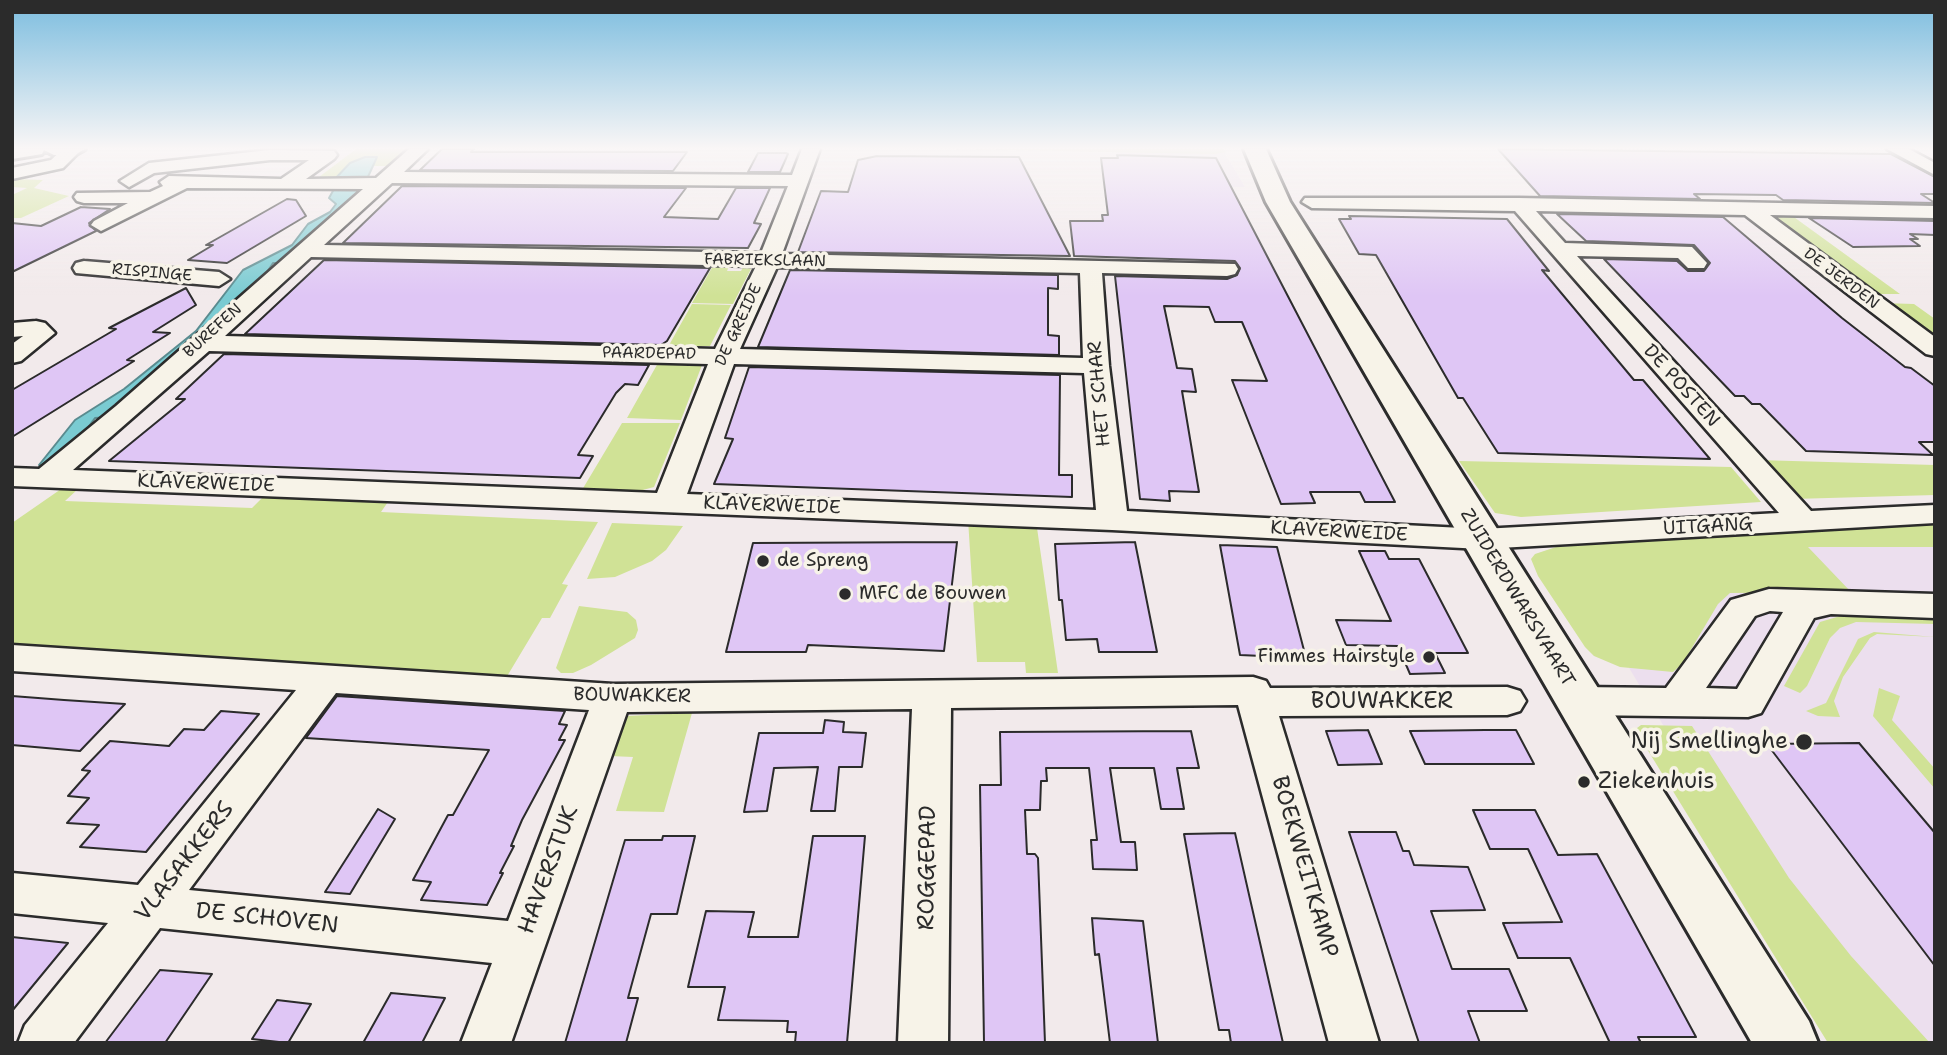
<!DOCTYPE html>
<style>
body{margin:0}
#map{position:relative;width:1947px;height:1055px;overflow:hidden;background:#f2eaeb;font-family:"Shantell Sans",sans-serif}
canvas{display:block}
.frame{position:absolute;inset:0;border:14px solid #2b2b2b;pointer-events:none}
</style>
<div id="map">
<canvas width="1947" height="1055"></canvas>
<div class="frame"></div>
</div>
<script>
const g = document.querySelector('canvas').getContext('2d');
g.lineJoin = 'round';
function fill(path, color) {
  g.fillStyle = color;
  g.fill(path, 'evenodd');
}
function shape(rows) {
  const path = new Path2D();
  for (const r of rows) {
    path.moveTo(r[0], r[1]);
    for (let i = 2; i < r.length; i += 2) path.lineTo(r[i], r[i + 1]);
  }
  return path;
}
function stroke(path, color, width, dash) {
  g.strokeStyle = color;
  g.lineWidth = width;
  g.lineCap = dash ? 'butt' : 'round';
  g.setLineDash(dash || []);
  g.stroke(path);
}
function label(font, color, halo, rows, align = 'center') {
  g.font = font + ' "Shantell Sans",sans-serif';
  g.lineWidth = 7;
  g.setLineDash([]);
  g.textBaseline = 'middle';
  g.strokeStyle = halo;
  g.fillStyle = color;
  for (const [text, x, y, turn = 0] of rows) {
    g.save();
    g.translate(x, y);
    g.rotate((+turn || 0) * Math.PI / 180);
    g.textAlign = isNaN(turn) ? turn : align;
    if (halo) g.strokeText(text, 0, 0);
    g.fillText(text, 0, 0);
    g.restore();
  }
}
fill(shape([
 [1115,149,1223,150,1245,187,1127,187],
 [1935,538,1935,1043,1860,1043,1725,829,1622,656,1809,539]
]), '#ecdfee');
fill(shape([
 [356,149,411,149,393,166,373,166,376,157,333,181,311,183],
 [954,149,1223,149,1226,152,1215,154],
 [12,179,43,180,34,188,69,196,21,218,12,218,12,195,27,188,12,187],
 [1760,211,1787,212,1900,294,1869,294],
 [714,264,730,264,727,271,741,271,744,265,751,269,733,304,692,303],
 [1881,303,1914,304,1935,319,1935,343],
 [692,304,731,305,710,346,668,347],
 [658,363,702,365,681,420,627,418],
 [622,423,680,423,654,487,635,492,582,490],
 [1757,460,1935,465,1935,495,1793,499],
 [1459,461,1731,467,1761,502,1521,517,1495,513],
 [64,487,78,489,65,501,252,508,265,495,390,499,381,512,598,522,562,584,568,585,550,618,542,618,503,683,12,646,12,523],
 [968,519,1036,521,1058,673,1026,673,1025,662,977,662],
 [612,523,683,526,666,550,652,561,615,577,587,579],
 [1935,523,1935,547,1808,547,1851,592,1730,593,1718,604,1683,663,1673,672,1620,667,1594,656,1585,647,1538,576,1531,559,1535,554,1556,547],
 [579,606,627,612,636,620,638,630,635,638,591,665,573,673,561,673,556,668],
 [1847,614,1935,618,1935,624,1856,622,1840,628,1830,638,1807,686,1800,693,1784,686,1820,622],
 [1874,632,1935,637,1877,634,1870,638,1843,677,1834,701,1840,717,1818,716,1806,711,1826,703,1858,639],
 [1879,688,1900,696,1892,720,1935,769,1935,789,1873,716],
 [692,713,664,812,616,811,633,757,610,756,626,716],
 [1641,725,1692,726,1789,878,1851,956,1930,1043,1828,1043,1639,736,1637,728]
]), '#d0e296');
const water = shape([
 [365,157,377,157,367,179,333,181,350,163,365,157],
 [367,188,281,263,273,263,260,283,109,417,95,418,70,452,50,467,39,465,75,420,124,389,196,331,243,270,292,245,308,224,330,212,336,204,329,198,334,189,367,188]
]);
fill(water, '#7acbd2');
stroke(water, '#5a8b8f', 2);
const building = shape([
 [442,149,474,149,471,152,687,152,673,171,420,170,442,149],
 [1498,149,1891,154,1935,177,1935,194,1921,194,1935,203,1783,200,1776,195,1694,194,1700,199,1540,196,1498,149],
 [758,153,786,153,788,154,780,172,748,172,758,153],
 [1117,155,1216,158,1395,502,1365,502,1360,492,1310,492,1315,503,1281,504,1232,380,1267,381,1242,322,1215,322,1209,307,1164,306,1177,368,1192,369,1196,392,1182,391,1199,492,1169,491,1170,501,1140,499,1115,276,1227,279,1237,275,1240,268,1235,261,1074,256,1070,221,1103,221,1102,215,1108,215,1101,158,1118,158,1117,155],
 [877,156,1019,157,1070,256,798,252,821,191,848,192,858,160,877,156],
 [402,186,686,188,664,217,718,219,736,188,770,188,754,223,761,224,748,248,343,243,402,186],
 [287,199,296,200,306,216,227,263,188,260,213,245,206,245,287,199],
 [81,207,110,209,89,223,96,231,12,272,12,223,41,226,81,207],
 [1557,214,1723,217,1842,318,1905,367,1911,368,1935,386,1935,442,1919,442,1933,455,1806,451,1760,404,1752,404,1744,396,1735,396,1604,259,1677,261,1688,271,1704,271,1710,263,1694,245,1586,241,1557,214],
 [1349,216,1507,219,1549,271,1542,270,1634,380,1643,380,1710,459,1498,453,1463,398,1458,398,1376,255,1359,254,1339,219,1351,219,1349,216],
 [1809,218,1935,221,1935,235,1910,234,1918,239,1910,239,1920,246,1853,247,1809,218],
 [324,260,710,268,667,341,661,345,245,334,324,260],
 [790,270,1058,275,1058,289,1048,288,1048,335,1059,336,1059,355,758,347,790,270],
 [186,288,196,305,153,332,170,333,127,360,134,361,12,437,12,390,116,329,109,328,186,288],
 [224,354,649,365,638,385,625,384,616,393,578,455,593,456,580,478,109,461,185,399,176,399,224,354],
 [749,367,1060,375,1059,475,1072,475,1072,497,714,484,733,439,725,438,749,367],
 [957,542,944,651,808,645,806,652,726,652,753,543,957,542],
 [1135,542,1157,652,1099,652,1097,639,1066,640,1062,600,1059,600,1055,544,1135,542],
 [1220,545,1277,547,1306,658,1240,655,1220,545],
 [1359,551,1385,551,1389,559,1419,559,1468,653,1435,653,1445,673,1410,674,1398,646,1346,645,1336,620,1391,621,1359,551],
 [12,696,64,700,125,704,80,751,12,745,12,696],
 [337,696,565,711,559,724,567,725,559,740,565,740,522,820,511,846,514,846,500,873,503,873,487,905,421,900,431,882,413,880,448,815,453,815,489,750,306,738,337,696],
 [221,711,259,714,146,852,80,847,99,825,67,823,89,798,68,796,90,771,82,770,110,741,169,746,184,729,204,730,221,711],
 [825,720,844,722,843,732,866,733,862,767,839,767,835,811,811,811,818,767,774,768,767,811,744,812,759,733,823,733,825,720],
 [1368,730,1382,764,1338,765,1326,731,1368,730],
 [1485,730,1516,730,1534,764,1425,764,1410,731,1485,730],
 [1191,731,1199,768,1177,768,1184,809,1161,809,1154,768,1110,768,1121,842,1135,842,1137,870,1093,869,1091,840,1097,840,1089,768,1046,768,1047,781,1041,781,1040,810,1025,810,1027,854,1035,854,1038,858,1045,1043,984,1043,980,785,1001,785,1000,732,1191,731],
 [1859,743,1935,833,1935,966,1767,744,1859,743],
 [378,809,395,819,350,894,325,892,378,809],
 [1473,810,1535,810,1558,855,1597,854,1696,1037,1638,1037,1641,1043,1610,1043,1570,958,1518,958,1503,923,1562,922,1528,849,1490,849,1473,810],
 [1349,832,1396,832,1403,851,1409,851,1414,865,1468,867,1485,910,1431,911,1452,969,1509,969,1527,1011,1468,1011,1480,1043,1419,1043,1349,832],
 [1235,833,1250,899,1283,1043,1231,1043,1229,1030,1219,1030,1184,834,1235,833],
 [663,836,695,836,677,914,651,914,628,998,638,998,626,1043,565,1043,625,840,662,840,663,836],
 [813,836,865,836,847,1043,795,1043,796,1032,787,1032,788,1021,718,1020,725,987,688,987,706,911,754,912,748,937,798,937,813,836],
 [1092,918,1143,921,1158,1043,1110,1043,1099,954,1095,955,1092,918],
 [12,937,68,943,12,1011,12,937],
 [160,970,212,974,165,1043,105,1043,160,970],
 [391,993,445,998,422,1043,363,1043,391,993],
 [277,1000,311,1004,288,1043,252,1039,277,1000]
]);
fill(building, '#dfc6f5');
stroke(building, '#2b2b2b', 2);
const minor = shape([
 [63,149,82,149,63,168,12,179,12,168,51,160,63,149],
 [409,149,428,149,404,172,792,175,802,149,820,149,782,254,1235,264,1238,269,1235,274,1227,276,1102,273,1109,366,1127,511,1482,529,1779,513,1515,211,1312,208,1302,202,1305,198,1519,198,1935,206,1935,218,1770,215,1935,337,1935,356,1926,354,1745,215,1536,211,1565,243,1692,247,1707,263,1704,268,1688,268,1678,258,1577,256,1811,511,1935,505,1935,523,1482,549,1112,530,12,486,12,468,39,469,116,406,363,189,187,188,101,231,91,225,94,221,128,203,84,203,77,201,74,197,77,193,150,192,163,186,160,182,169,176,281,179,309,160,270,160,154,173,129,187,120,181,149,163,270,150,334,151,337,155,334,159,306,179,376,178,409,149],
 [392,183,788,186,761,253,324,245,392,183],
 [311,257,756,266,715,349,225,336,311,257],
 [777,267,1080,273,1083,358,740,349,777,267],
 [209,351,708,364,657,493,73,470,209,351],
 [734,364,1084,373,1096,510,687,494,734,364],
 [1887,149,1909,149,1935,163,1935,175,1887,149],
 [84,261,219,272,230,279,219,286,76,273,73,268,76,263,84,261],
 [36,321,45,323,55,333,21,361,12,363,12,344,23,336,12,337,12,323,36,321],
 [1769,589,1935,594,1935,618,1831,614,1814,618,1761,713,1748,717,1579,715,1566,711,1560,701,1566,691,1579,687,1666,688,1731,600,1769,589],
 [1770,611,1783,612,1737,689,1706,688,1755,616,1770,611],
 [12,645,613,684,1253,677,1266,681,1270,688,1507,687,1520,691,1526,701,1520,711,1507,715,1279,716,1379,1043,1329,1043,1238,705,951,708,948,1043,898,1043,912,709,627,712,511,1043,461,1043,492,963,160,928,74,1043,18,1043,25,1025,108,923,12,913,12,873,138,885,296,690,12,671,12,645],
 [336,693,589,710,508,921,189,890,336,693]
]);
const tertiary = shape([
 [1244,149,1266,149,1290,202,1809,1021,1818,1043,1752,1043,1266,202,1244,149]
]);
const secondary = shape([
 [12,149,85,149,74,155,54,155,44,150,42,154,12,159,12,149]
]);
stroke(minor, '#2b2b2b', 5);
stroke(tertiary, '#2b2b2b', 6);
stroke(secondary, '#2b2b2b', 6);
fill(minor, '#f7f3e8');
fill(tertiary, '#f7f3e8');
fill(secondary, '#f7f3e8');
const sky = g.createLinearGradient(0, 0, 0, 296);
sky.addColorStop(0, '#7cbddf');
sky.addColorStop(0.5, '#f9f6f6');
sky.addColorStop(1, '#f9f6f600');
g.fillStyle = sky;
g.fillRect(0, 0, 1947, 296);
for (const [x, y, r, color] of [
 [763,561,7,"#2b2b2b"],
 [845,594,7,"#2b2b2b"],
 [1429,657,7,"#2b2b2b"],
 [1804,742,9,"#2b2b2b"],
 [1584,782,7,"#2b2b2b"]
]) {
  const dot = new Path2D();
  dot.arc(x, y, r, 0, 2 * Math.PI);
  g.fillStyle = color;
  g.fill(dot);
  stroke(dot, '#f7f3e8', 2.5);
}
label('16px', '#2b2b2b', '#f7f3e8', [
 ["FABRIEKSLAAN",765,261,1],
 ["RISPINGE",152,273,5],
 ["DE JERDEN",1841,279,37],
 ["DE GREIDE",739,325,-65],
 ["BUREFEN",213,331,-42],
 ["PAARDEPAD",649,354,1]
]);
label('19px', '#2b2b2b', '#f7f3e8', [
 ["DE POSTEN",1681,386,48],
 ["HET SCHAR",1100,394,-95],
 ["KLAVERWEIDE",206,484,2],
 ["KLAVERWEIDE",772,506,2],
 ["UITGANG",1708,527,-3],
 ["KLAVERWEIDE",1339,532,3],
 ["ZUIDERDWARSVAART",1517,598,59],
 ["BOUWAKKER",632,696,1]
]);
label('19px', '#2b2b2b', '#f7f3e8', [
 ["de Spreng",777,561],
 ["MFC de Bouwen",859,594],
 ["Fimmes Hairstyle",1415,657,"right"]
], 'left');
label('23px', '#2b2b2b', '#f7f3e8', [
 ["BOUWAKKER",1382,702],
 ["VLASAKKERS",185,862,-52],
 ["BOEKWEITKAMP",1304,867,74],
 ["ROGGEPAD",928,868,-89],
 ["HAVERSTUK",549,870,-70],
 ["DE SCHOVEN",267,919,6]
]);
label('23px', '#2b2b2b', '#f7f3e8', [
 ["Nij Smellinghe",1788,742],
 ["Ziekenhuis",1598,782,"left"]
], 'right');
</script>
